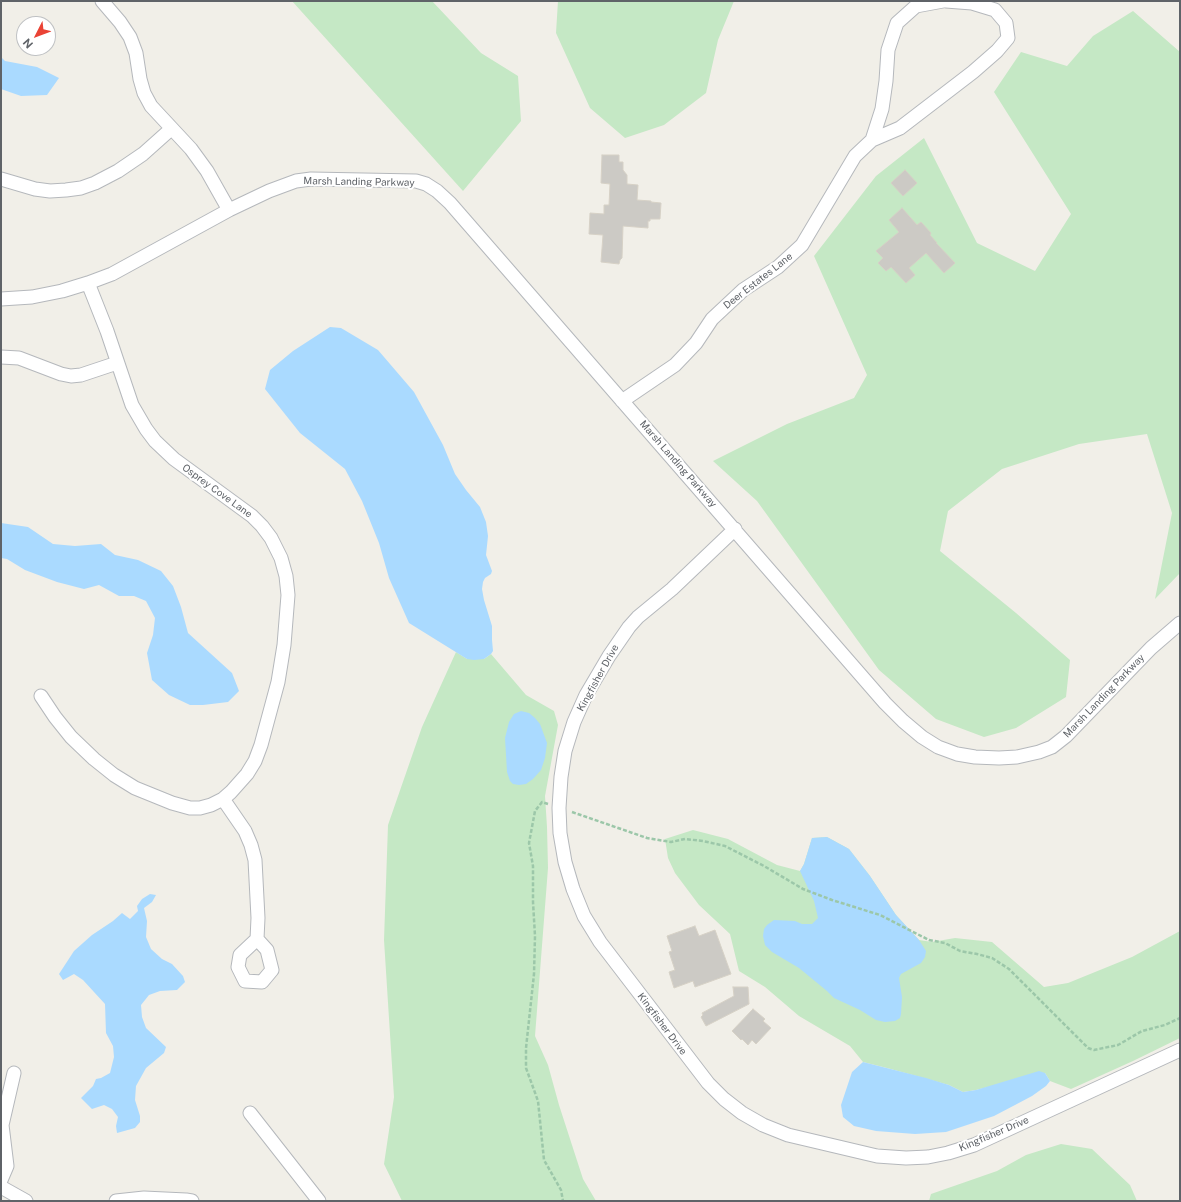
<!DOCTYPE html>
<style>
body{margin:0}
#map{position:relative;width:1181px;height:1202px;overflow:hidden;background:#f1efe8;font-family:"Public Sans",sans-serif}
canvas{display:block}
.frame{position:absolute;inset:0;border:2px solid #5f6368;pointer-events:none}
.north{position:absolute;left:16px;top:16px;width:40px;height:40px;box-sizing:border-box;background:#fff;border:1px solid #bfc1c3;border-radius:50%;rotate:228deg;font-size:11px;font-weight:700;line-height:16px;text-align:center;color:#5f6368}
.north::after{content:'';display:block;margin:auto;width:14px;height:18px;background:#ea4335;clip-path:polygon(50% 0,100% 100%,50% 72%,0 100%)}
</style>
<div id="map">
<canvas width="1181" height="1202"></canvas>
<div class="frame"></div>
<div class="north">N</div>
</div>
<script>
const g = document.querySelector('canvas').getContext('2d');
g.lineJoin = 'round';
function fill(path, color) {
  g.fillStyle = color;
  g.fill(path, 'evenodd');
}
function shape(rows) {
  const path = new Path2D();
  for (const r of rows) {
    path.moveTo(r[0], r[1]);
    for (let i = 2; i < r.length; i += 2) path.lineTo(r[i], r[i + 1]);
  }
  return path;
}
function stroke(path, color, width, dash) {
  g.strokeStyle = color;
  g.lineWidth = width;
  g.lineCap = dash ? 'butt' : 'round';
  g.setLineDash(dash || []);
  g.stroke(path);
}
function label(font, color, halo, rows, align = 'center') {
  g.font = font + ' "Public Sans",sans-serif';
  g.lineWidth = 4;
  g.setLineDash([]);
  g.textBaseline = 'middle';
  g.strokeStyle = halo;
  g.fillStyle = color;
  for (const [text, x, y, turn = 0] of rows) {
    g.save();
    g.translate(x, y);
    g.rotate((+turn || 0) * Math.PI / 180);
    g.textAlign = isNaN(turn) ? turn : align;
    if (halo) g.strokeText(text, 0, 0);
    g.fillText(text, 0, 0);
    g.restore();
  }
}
fill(shape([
 [292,1,432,1,481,53,518,76,521,121,463,191],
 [558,1,734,1,718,40,706,93,664,125,625,138,590,108,556,33],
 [1133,11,1180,52,1180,573,1155,599,1172,513,1147,434,1079,444,1002,469,948,511,940,551,1016,613,1070,660,1066,697,1016,728,984,737,936,719,879,670,757,501,713,461,787,424,854,398,867,375,814,256,876,176,924,138,977,243,1035,271,1071,214,994,92,1021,52,1067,66,1093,36],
 [456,652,467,659,484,659,491,654,526,695,554,711,558,725,545,796,547,827,548,868,535,1036,548,1065,559,1105,583,1179,596,1201,402,1201,384,1164,394,1097,384,940,388,825,422,727],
 [693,830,728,839,777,865,800,871,804,864,812,838,827,837,849,849,870,876,896,915,919,940,932,942,955,938,992,942,1044,987,1068,983,1132,957,1180,931,1180,1038,1133,1061,1071,1089,1050,1081,1045,1073,976,1090,963,1092,949,1085,887,1068,863,1062,850,1046,799,1016,765,987,739,971,730,934,699,905,675,873,668,858,665,839],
 [1061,1144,1092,1149,1130,1185,1137,1201,929,1201,931,1194,997,1171,1026,1155]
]), '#c5e8c5');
fill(shape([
 [1,57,5,61,37,67,59,78,47,95,21,96,1,89],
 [330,327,341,328,378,350,414,392,443,445,455,474,466,490,480,507,486,522,488,536,486,555,492,571,491,574,485,578,483,582,482,589,484,600,492,626,492,640,493,651,491,654,484,659,474,660,467,659,409,623,389,578,379,543,362,501,345,469,300,433,265,389,270,370,293,351],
 [1,523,28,527,53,544,75,546,101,544,115,555,138,560,161,571,173,586,181,607,188,633,232,673,239,691,228,702,203,705,190,705,169,695,152,680,147,653,153,635,155,618,146,601,134,596,119,596,99,585,84,589,57,582,25,570,7,559,1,558],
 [521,711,529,713,535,718,540,724,547,743,545,758,541,770,533,779,526,784,519,785,513,784,510,781,507,772,505,738,509,722,514,714],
 [827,837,849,849,870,876,896,915,919,940,926,951,925,957,921,963,901,974,899,978,902,997,901,1014,900,1018,895,1021,885,1022,876,1020,860,1010,834,998,827,991,799,968,772,952,765,945,763,936,764,929,767,925,774,920,795,921,802,924,812,924,818,918,814,901,800,871,804,864,812,838],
 [150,894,156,895,152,902,144,908,147,921,146,937,151,949,162,959,172,964,183,976,185,982,177,990,160,991,149,995,141,1005,142,1017,146,1028,166,1047,164,1053,146,1068,136,1086,135,1100,140,1116,140,1122,135,1128,117,1133,116,1126,118,1117,112,1109,104,1105,92,1109,81,1098,93,1086,96,1079,101,1078,110,1073,114,1057,113,1046,106,1033,105,1004,83,980,74,974,63,980,59,974,74,951,92,935,113,921,122,913,130,919,138,911,137,906,142,899],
 [863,1062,926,1078,949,1085,963,1092,976,1090,1039,1071,1045,1073,1050,1081,1046,1086,1032,1096,1015,1105,994,1116,946,1132,915,1134,876,1131,854,1126,843,1117,841,1105,852,1072]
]), '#aadaff');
const building = shape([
 [602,155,619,155,619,162,623,162,623,170,627,175,627,184,638,185,637,200,651,201,651,202,661,203,660,219,650,219,650,221,648,221,648,228,623,226,622,258,620,260,619,264,601,262,603,235,589,234,590,213,604,214,604,205,609,205,610,184,601,183,602,155],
 [905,170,917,183,903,196,891,183,905,170],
 [902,208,917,225,921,222,931,233,930,235,937,243,936,243,955,263,944,273,926,253,909,268,915,275,906,283,891,267,886,271,878,263,883,258,876,251,899,232,889,220,902,208],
 [695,926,699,936,715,930,731,974,695,987,693,981,674,988,669,972,675,970,669,952,672,951,667,936,695,926],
 [733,987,748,987,749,1004,706,1026,701,1017,703,1015,702,1013,734,996,733,987],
 [753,1009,765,1019,763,1021,771,1028,756,1044,752,1040,748,1045,742,1039,741,1040,732,1031,753,1009]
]);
fill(building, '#cccac5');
stroke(building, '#d6d1c6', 1);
const street = shape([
 [102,1,120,22,130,37,136,53,140,79,144,93,151,106,191,149,207,171,229,210],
 [872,140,882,109,886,81,888,50,897,23,916,6,943,1],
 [1,179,35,189,50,191,66,190,81,188,95,183,118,171,143,154,171,129],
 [1,299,32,297,62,291,88,283,112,274,229,210,269,191,296,181,311,179,416,181,426,184,437,191,450,203,885,703,903,721,922,737,938,747,957,754,975,757,999,758,1017,757,1039,752,1052,747,1066,736,1151,648,1180,623],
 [1,357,19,358,61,374,71,376,81,375,117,363],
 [622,401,675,365,696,343,712,319,743,290,778,267,802,245,855,156,872,140,900,128,973,72,997,51,1008,38,1006,23,995,10,972,3,946,1],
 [735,529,672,589,638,617,629,627,609,656,586,695,574,722,565,751,561,777,559,808,560,833,565,862,573,889,584,916,600,942,708,1083,724,1099,742,1113,763,1125,788,1135,877,1156,906,1158,928,1157,948,1153,974,1145,1180,1050],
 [41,696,55,717,71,737,94,759,114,775,135,788,172,803,190,808,200,808,211,805,223,799,231,792,247,774,255,761,261,745,278,682,284,645,288,595,286,576,281,558,271,538,262,526,252,516,174,459,155,441,146,429,132,405,107,331,88,283],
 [223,799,245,831,251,845,255,860,258,918,257,939],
 [257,939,267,950,272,970,262,982,245,981,238,967,240,955,257,939],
 [250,1113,319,1201],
 [1,1180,7,1166,2,1125,14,1073],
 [1,1187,26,1201],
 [116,1201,144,1198,186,1200,192,1201]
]);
stroke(street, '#b5b8bc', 15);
stroke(shape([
 [548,804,542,802,535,811,529,843,533,866,533,902,535,936,534,974,526,1048,526,1068,538,1101,544,1160,561,1190,563,1201],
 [572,812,647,838,671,842,685,839,703,841,725,846,764,866,803,889,832,900,880,915,929,940,945,943,960,951,977,954,992,958,1009,969,1088,1048,1094,1050,1118,1045,1142,1031,1165,1025,1180,1018]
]), '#9cc7a9', 2.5, [4, 2]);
stroke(street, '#fff', 13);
label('10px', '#5f6368', '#fff', [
 ["Marsh Landing Parkway",359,182,1],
 ["Deer Estates Lane",758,281,-38],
 ["Marsh Landing Parkway",678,464,49],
 ["Osprey Cove Lane",217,491,36],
 ["Kingfisher Drive",598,678,-61],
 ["Marsh Landing Parkway",1104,696,-46],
 ["Kingfisher Drive",662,1024,53],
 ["Kingfisher Drive",994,1134,-23]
]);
</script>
